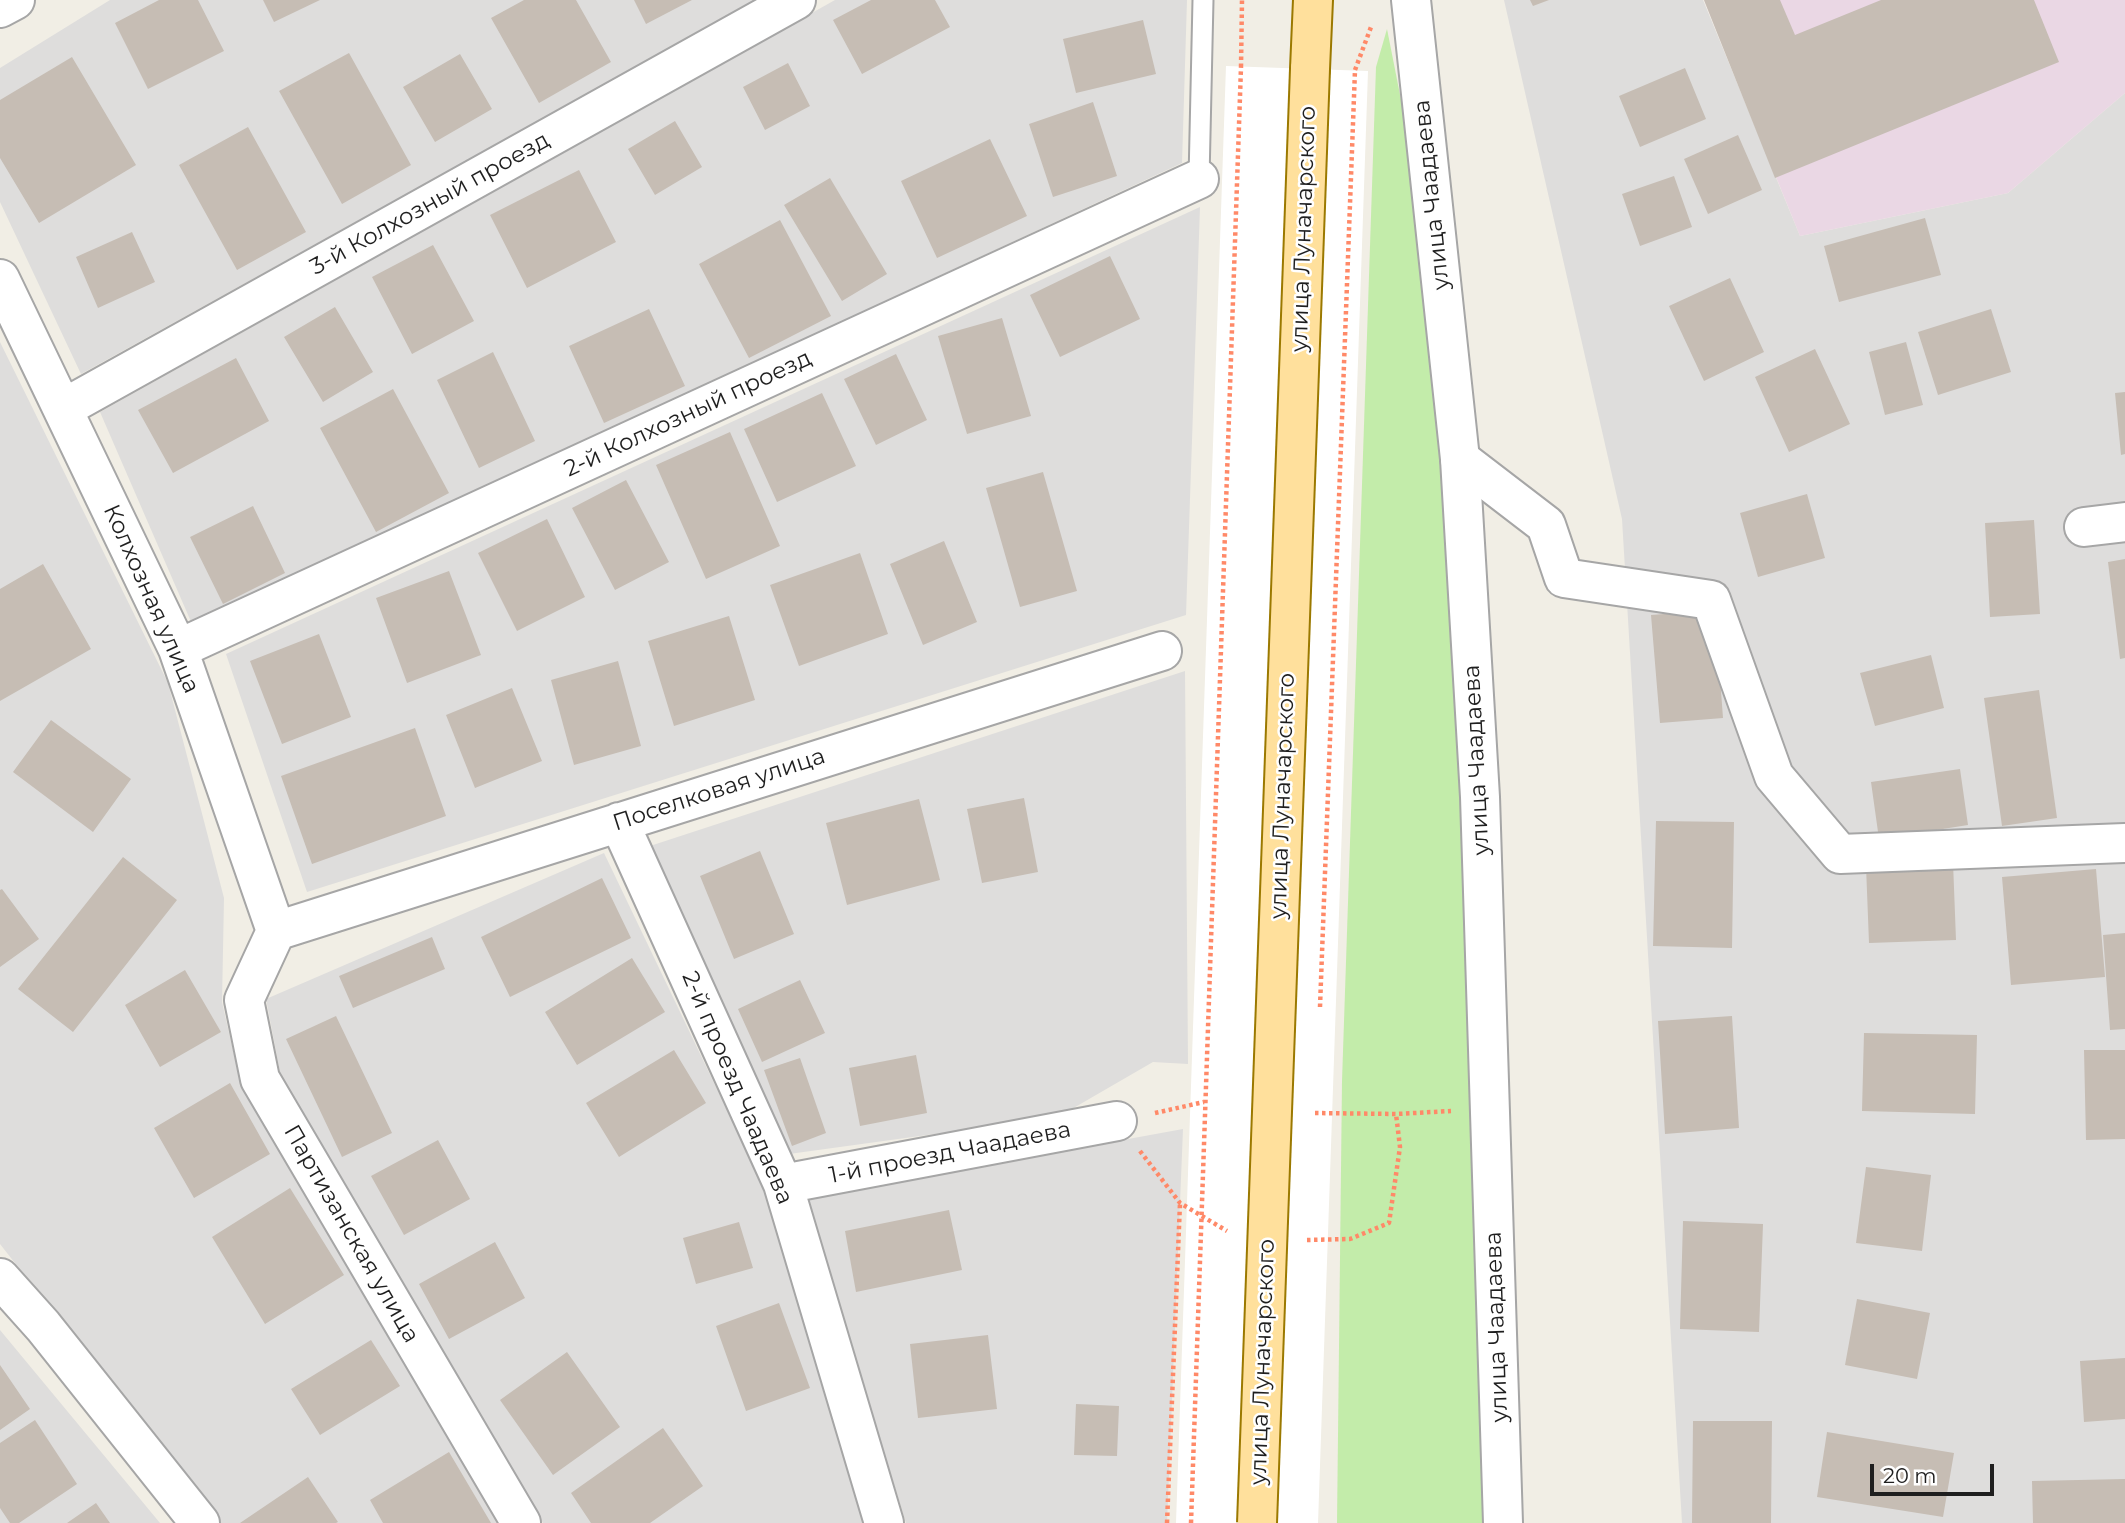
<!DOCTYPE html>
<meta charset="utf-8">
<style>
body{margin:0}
#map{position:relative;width:2125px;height:1523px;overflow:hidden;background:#f1eee5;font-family:Montserrat,sans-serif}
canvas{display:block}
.scale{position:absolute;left:1870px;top:1464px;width:124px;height:32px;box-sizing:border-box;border:4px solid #1f1f1f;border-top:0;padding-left:9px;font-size:21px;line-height:24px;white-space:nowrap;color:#1f1f1f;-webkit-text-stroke:5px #fff;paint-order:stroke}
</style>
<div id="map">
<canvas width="2125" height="1523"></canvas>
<div class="scale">20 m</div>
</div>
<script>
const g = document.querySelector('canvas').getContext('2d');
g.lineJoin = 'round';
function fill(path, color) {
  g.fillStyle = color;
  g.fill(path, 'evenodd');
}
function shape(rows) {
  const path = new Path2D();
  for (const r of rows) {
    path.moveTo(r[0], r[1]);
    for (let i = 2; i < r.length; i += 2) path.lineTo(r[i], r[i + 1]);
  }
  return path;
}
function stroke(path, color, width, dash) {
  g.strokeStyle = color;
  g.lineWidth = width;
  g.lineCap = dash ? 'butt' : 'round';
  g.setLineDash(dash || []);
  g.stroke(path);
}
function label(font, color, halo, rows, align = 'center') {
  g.font = font + ' Montserrat,sans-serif';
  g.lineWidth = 5;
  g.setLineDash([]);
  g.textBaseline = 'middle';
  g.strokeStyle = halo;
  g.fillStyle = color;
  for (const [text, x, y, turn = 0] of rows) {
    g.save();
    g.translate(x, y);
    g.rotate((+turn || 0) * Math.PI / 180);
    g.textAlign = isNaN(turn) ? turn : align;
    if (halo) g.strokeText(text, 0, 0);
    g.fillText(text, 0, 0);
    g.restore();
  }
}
fill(shape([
 [110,0,757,0,81,374,0,202,0,68],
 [835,0,1187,0,1182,163,192,624,100,412],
 [1504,0,1703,0,1800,236,2008,193,2125,93,2125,1523,1682,1523,1622,519],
 [1200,207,1186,615,307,892,226,654],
 [0,342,168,683,224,898,222,1002,241,1085,505,1523,219,1523,0,1244],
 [1185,671,1188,1064,1153,1062,1058,1117,789,1154,650,846],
 [604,853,770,1200,865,1523,543,1523,281,1078,266,999],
 [1183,1129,1167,1523,906,1523,805,1198],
 [0,1330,160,1523,0,1523]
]), '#dedddc');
fill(shape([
 [1704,0,2125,0,2125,93,2008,193,1800,236]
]), '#ead7e4');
fill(shape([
 [1387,29,1407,130,1431,351,1457,686,1483,1523,1337,1523,1342,1081,1376,67]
]), '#c3ecaa');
fill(shape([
 [1226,66,1368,71,1318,1523,1176,1523]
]), '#fff');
fill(shape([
 [159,0,198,0,224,51,148,89,115,23],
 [263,0,320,0,274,22],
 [524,0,576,0,611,62,539,103,491,18],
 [634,0,692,0,646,24],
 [871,0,935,0,950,27,862,74,833,20],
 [1530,0,1549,0,1533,6],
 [1704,0,1780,0,1795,35,1881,0,2034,0,2059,62,1775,178],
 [1143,20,1156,74,1076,93,1063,39],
 [349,53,411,165,342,204,279,91],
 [460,54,492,109,435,142,403,87],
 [72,57,136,165,39,223,0,158,0,100],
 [788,63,810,106,765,130,743,87],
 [1685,68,1706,119,1640,147,1619,96],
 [1093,102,1117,176,1053,197,1029,124],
 [675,121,702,167,655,195,628,149],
 [248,127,306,232,237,270,179,165],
 [1738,135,1762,190,1708,214,1684,159],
 [990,139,1027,216,937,258,901,181],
 [579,170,616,242,527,288,490,215],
 [1674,176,1692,227,1640,246,1622,194],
 [830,178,887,274,842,301,784,205],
 [1925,218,1941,275,1839,302,1824,246],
 [780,220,831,316,749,358,699,264],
 [132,232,155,282,98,308,76,257],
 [433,245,474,321,412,354,372,277],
 [1110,256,1140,319,1060,357,1030,295],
 [1730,278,1764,352,1704,381,1669,306],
 [335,307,373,372,323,402,284,337],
 [649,309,685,386,604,423,569,346],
 [1991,309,2011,372,1938,395,1918,332],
 [1002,318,1031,416,967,434,938,336],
 [1906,342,1923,405,1885,415,1869,352],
 [1815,349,1850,424,1789,452,1755,377],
 [493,352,535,441,479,468,437,380],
 [896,354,927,420,876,445,844,379],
 [236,358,269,421,173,473,138,410],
 [393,389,449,493,376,532,320,428],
 [2125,392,2125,454,2121,455,2115,393],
 [822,393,856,466,777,502,744,429],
 [730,432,780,546,706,579,656,465],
 [1043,472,1077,591,1020,607,986,488],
 [626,480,669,562,615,590,572,508],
 [1807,494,1825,558,1758,577,1740,513],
 [253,506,285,573,223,604,190,537],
 [547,519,585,597,517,631,478,553],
 [2034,520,2040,614,1990,617,1985,523],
 [944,541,977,622,923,645,890,564],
 [860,553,888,634,799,666,770,585],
 [2125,559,2125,658,2120,659,2108,562],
 [43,564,91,649,0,701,0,589],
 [449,571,481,655,407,683,376,598],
 [1715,610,1723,718,1660,723,1651,615],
 [729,616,755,700,674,726,648,641],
 [319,634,351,717,282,744,250,661],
 [1931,655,1944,708,1875,726,1860,673],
 [618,661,641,746,574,765,551,680],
 [512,688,542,761,475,788,446,715],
 [2039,690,2057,818,2002,826,1984,698],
 [51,720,131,779,93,832,13,772],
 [415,728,446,816,312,864,281,776],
 [1960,769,1968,825,1879,839,1871,782],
 [1024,798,1038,872,982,883,967,809],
 [919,799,940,880,847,905,826,823],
 [1656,821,1734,822,1732,948,1653,946],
 [760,851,794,934,734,959,700,876],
 [123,857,177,900,73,1032,18,989],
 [1953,862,1956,940,1869,943,1866,866],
 [2096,869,2105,977,2011,985,2002,877],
 [602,878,631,938,510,997,481,937],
 [2,889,39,939,0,967,0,890],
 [2125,933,2125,1029,2110,1030,2103,935],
 [432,937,445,969,353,1008,339,976],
 [632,958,665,1012,577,1065,545,1012],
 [185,970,221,1032,160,1067,125,1005],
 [800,980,825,1033,762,1062,738,1009],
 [336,1016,392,1133,342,1157,286,1039],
 [1732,1016,1739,1128,1665,1134,1658,1021],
 [1864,1033,1977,1035,1975,1114,1862,1111],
 [674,1050,706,1103,619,1157,586,1103],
 [2084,1050,2125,1050,2125,1139,2086,1140],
 [916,1055,927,1113,860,1126,849,1068],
 [800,1058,826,1133,792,1146,764,1070],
 [230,1083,270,1154,194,1198,154,1128],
 [438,1140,470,1199,404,1235,371,1176],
 [1866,1167,1931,1175,1922,1251,1856,1243],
 [290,1188,344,1275,265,1324,212,1237],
 [949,1210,962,1270,856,1292,845,1231],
 [1683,1221,1763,1224,1759,1332,1680,1329],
 [739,1222,753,1268,696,1284,683,1238],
 [495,1242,525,1298,449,1339,419,1284],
 [1857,1299,1930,1313,1917,1379,1845,1365],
 [779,1303,810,1388,746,1411,716,1326],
 [988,1335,997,1409,918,1418,910,1344],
 [371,1340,400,1386,320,1435,291,1389],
 [567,1352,620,1427,553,1475,500,1400],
 [2125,1358,2125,1419,2084,1422,2080,1361],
 [0,1365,30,1409,0,1430],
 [1076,1404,1119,1406,1117,1456,1074,1455],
 [35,1420,77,1484,19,1523,10,1523,0,1508,0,1443],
 [1693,1421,1772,1421,1771,1523,1692,1523],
 [663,1428,703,1486,650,1523,591,1523,571,1493],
 [1827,1432,1954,1453,1943,1517,1817,1497],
 [449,1452,491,1523,383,1523,370,1500],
 [308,1477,338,1522,336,1523,240,1523],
 [2125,1479,2125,1523,2033,1523,2032,1481],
 [96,1503,110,1523,67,1523]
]), '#c6bdb4');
const service = shape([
 [1199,179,1203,0]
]);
const minor = shape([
 [0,8,15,0],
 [0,279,178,649,276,931],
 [64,408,796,0],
 [1460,459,1546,525,1564,578,1711,600,1774,776,1840,854,2125,843],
 [2084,527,2125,522],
 [178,649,1199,179],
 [619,822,783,1184,884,1523],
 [276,931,1162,651],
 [276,931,244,1000,260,1079,521,1523],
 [783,1184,1117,1121],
 [0,1278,43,1326,200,1523]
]);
const tertiary = shape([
 [1411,0,1460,459,1480,797,1503,1523]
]);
const primary = shape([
 [1310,69,1313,0]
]);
stroke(service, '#a6a6a6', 23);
stroke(minor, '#a6a6a6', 42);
stroke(tertiary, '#a6a6a6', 42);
stroke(primary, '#9b7900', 42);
stroke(shape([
 [1241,67,1242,0],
 [1355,70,1371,27],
 [1155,1113,1204,1102],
 [1315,1113,1396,1114,1451,1111],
 [1140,1151,1180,1203,1227,1231],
 [1307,1240,1350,1239,1389,1223,1400,1147,1396,1114],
 [1167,1523,1180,1203]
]), '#ff8968', 4.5, [3.5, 3.5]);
stroke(service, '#fff', 19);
stroke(minor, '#fff', 38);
stroke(tertiary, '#fff', 38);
stroke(primary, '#ffe09c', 38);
const primaryBridge = shape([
 [1257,1523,1310,69]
]);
stroke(primaryBridge, '#9b7900', 42, []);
stroke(shape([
 [1320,1007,1355,70],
 [1191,1523,1241,67]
]), '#ff8968', 4.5, [3.5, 3.5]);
stroke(primaryBridge, '#ffe09c', 38);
label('23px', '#1f1f1f', '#fff', [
 ["улица Чаадаева",1432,195,-96],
 ["3-й Колхозный проезд",430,204,-29],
 ["улица Луначарского",1304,229,-88],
 ["2-й Колхозный проезд",688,414,-25],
 ["Колхозная улица",151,599,66],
 ["улица Чаадаева",1477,760,-93],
 ["Поселковая улица",719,790,-18],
 ["улица Луначарского",1283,796,-88],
 ["2-й проезд Чаадаева",737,1088,67],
 ["1-й проезд Чаадаева",950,1153,-11],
 ["Партизанская улица",351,1234,60],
 ["улица Чаадаева",1497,1327,-92],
 ["улица Луначарского",1263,1362,-88]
]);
</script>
